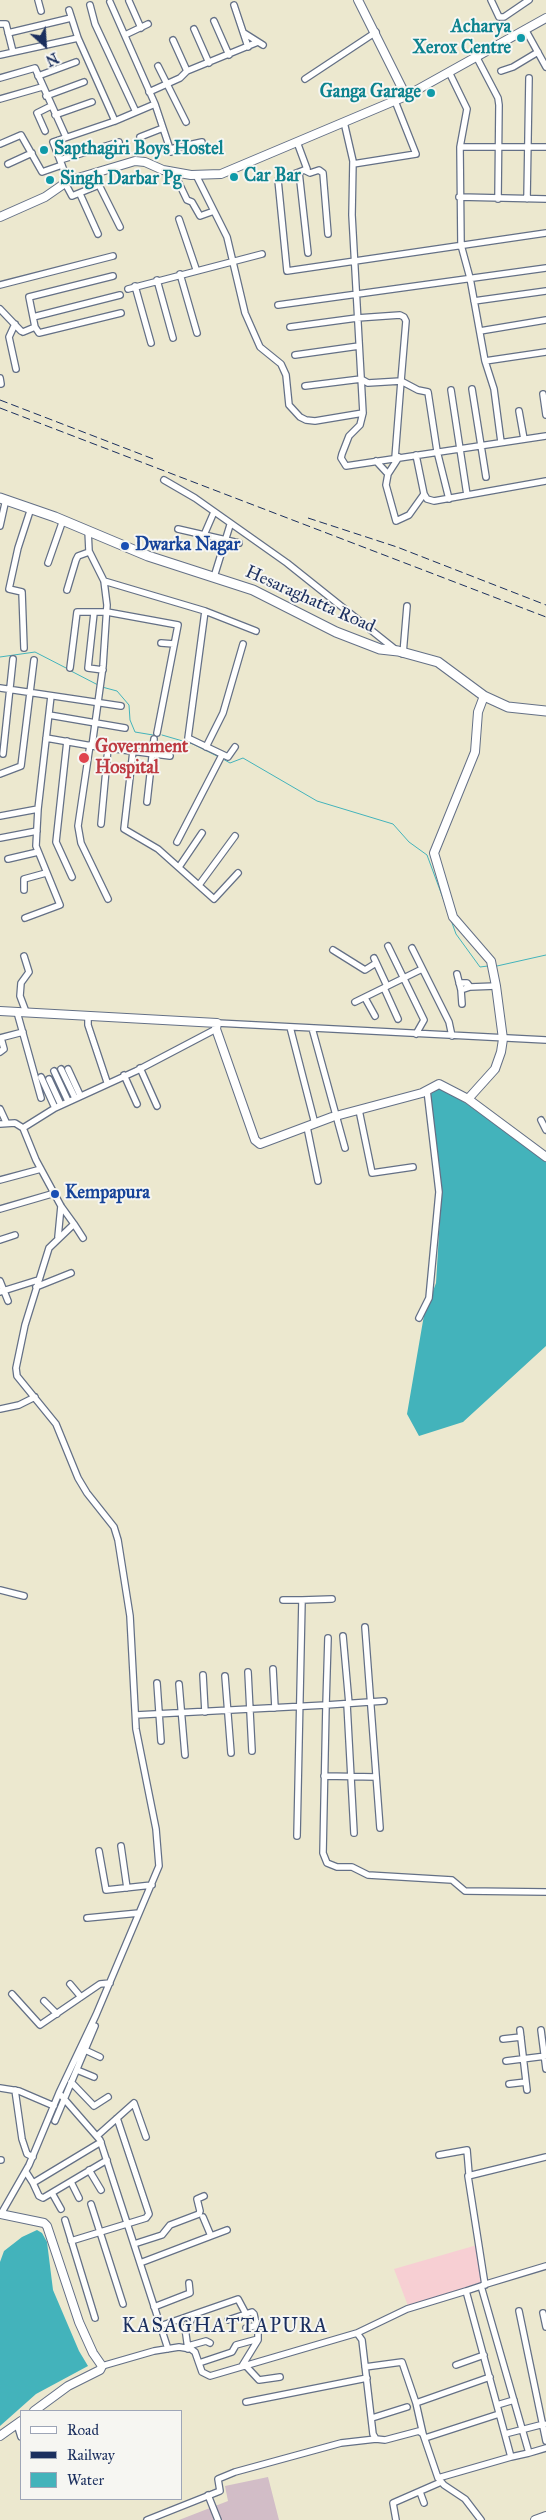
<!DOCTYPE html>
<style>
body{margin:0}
#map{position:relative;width:546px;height:2520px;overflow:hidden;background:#ece8cf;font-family:"IM FELL Great Primer",serif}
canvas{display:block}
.legend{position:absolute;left:20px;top:2410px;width:162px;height:90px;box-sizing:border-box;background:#f6f6f2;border:1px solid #9ea6b7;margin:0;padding:6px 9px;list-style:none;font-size:15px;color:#1b2f5e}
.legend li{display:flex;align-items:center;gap:10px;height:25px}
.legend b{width:25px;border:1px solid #9ea6b7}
.north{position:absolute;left:20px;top:20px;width:50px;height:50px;-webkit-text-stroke:4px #f6f6f2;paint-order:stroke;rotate:154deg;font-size:14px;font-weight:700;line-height:20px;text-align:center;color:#1b2f5e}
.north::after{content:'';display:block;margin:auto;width:18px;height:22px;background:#1b2f5e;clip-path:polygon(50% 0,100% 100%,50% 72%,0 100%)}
</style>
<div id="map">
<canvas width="546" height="2520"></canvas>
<ul class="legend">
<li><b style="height:6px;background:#fff"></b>Road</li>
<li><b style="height:6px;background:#1b2f5e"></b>Railway</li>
<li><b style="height:14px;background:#43b3bb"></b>Water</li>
</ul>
<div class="north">N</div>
</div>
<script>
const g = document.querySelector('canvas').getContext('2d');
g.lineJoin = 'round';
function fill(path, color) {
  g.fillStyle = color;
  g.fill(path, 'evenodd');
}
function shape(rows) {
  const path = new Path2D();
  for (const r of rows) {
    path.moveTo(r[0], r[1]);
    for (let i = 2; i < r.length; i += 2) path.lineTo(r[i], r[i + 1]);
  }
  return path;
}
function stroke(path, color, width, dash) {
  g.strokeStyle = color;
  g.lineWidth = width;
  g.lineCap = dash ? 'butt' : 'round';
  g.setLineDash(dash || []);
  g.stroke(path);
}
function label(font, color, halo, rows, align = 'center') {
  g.font = font + ' "IM FELL Great Primer",serif';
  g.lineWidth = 4;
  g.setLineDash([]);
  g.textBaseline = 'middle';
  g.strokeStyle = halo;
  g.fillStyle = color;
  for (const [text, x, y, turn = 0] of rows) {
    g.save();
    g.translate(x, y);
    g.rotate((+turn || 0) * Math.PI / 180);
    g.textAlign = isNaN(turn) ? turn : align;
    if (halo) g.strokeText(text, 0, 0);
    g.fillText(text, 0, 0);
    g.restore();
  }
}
fill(shape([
 [477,2245,482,2282,408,2306,394,2269]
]), '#f7cfd3');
fill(shape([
 [268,2477,279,2520,179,2520,228,2501,225,2486]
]), '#d2bdc7');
fill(shape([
 [441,1088,467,1104,546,1161,546,1346,463,1422,419,1436,407,1414,424,1315,436,1283,440,1217,439,1169,430,1097,433,1090],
 [37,2230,42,2233,47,2242,53,2290,79,2351,88,2366,36,2394,0,2426,0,2262,4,2251,22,2237]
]), '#43b3bb');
stroke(shape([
 [0,657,35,652,68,669],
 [71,671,98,685],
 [102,687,117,691,129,705,130,720,135,732,153,735],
 [162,735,193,744,219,757],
 [223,759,230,763,243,758,317,801,393,824,409,842,427,855,447,909],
 [451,920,456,934,480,967,488,966],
 [497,966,546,955]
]), '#43b3bb', 1);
const street = shape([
 [38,0,41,11],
 [491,0,499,17,504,17,529,0],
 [129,1,141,28],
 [110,2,155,104,171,152],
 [90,5,95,24,136,112],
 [234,5,248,47],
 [69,10,78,38,115,121],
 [214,21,229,55],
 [0,24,6,24,13,52],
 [194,29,209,63],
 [525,29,546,67],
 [8,33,71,18],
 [244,33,263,45],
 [125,35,148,24],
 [173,40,187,71],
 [0,55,78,38],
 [476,56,498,98,499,105,498,199],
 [158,66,186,122],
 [501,71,513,67,538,52],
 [449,72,467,109,460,147,461,245,470,278,485,361,494,389,501,442],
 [38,76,76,62],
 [0,78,35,68,66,137],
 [305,79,376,32],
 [149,92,180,78,187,71,258,42],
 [46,96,84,82],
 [0,99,42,87],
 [55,115,92,102],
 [45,131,37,113,51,106],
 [140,137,163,128],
 [297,142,307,169,278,180,287,271,546,233],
 [0,144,21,135,42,172,62,165],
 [460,147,546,147],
 [170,149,202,142],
 [60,160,119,142],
 [8,164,32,153],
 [353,164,416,154,395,101],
 [304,170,310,173,319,170,323,173,328,234],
 [299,172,308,253],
 [196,175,227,237,245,313,260,347,281,364,286,375,289,405,300,417,306,420,315,421,363,413,352,215,353,161,344,122],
 [177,179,187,200,192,202,200,216,214,211],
 [68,181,53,142,115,121,155,104],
 [65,183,72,196,99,185,120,227],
 [80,194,98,234],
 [459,197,546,199],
 [527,199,529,78],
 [179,219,196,269],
 [180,274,197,333],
 [157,280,173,338],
 [0,285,113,256],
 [135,286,151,343],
 [128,289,262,254],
 [474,301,546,291],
 [278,305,546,268],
 [0,309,21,331],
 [33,317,120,295],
 [15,324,9,337,16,369],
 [35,327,29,297,113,276],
 [290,327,357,318,400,315,404,317,406,321,401,381,418,390,428,392,437,451,449,499],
 [480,331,546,320],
 [23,332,35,327,39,333,121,313],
 [295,355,359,346],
 [485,361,546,352],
 [0,378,1,384],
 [305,386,361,379,368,383,401,381,395,458],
 [472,389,486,477],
 [451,390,467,495],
 [543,394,546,415],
 [519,411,524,439],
 [363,413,360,425,349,436,342,454,341,458,346,466,546,436],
 [416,455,424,494,427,499,434,501,546,481],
 [376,461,388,474,386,485,396,521,409,515,424,494],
 [388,474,399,457],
 [164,480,195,498,287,563,396,650],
 [0,526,6,499],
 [178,529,239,543],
 [88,530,89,551,104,581,107,605,103,666,92,746,170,756],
 [204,535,214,512],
 [48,563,63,520],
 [214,577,230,525],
 [104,581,205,611,256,631],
 [67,590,76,560,78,556,89,552],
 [205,611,188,738,228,757,235,747],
 [94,613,88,668,103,670],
 [161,643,174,644],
 [24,648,22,592,9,589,18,548,31,508],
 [403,654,407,606],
 [70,668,77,612,107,612,178,625,157,733],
 [0,688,121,706],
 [49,715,125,728],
 [46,738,92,746],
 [67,741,56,842,72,877],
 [90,745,78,826,81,843,108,899],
 [206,747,223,713,243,644],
 [133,751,124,829,158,849,214,899,238,873],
 [3,754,13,659],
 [0,774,21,766,34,660],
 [147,802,154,739],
 [38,809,51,696],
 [0,816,38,809,36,846,60,905,25,918],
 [101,824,108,748],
 [0,838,37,831],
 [177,842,222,755],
 [8,859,38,852],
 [179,867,202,833],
 [199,885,235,836],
 [24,890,24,879,46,873],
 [388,946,424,1020,416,1034],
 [412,948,449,1022,452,1036],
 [333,950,365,970,376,963],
 [24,956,29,972,21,983,20,996,26,1012],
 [374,958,387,986],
 [457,974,461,990,470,987],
 [459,983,467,983,470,987,496,986],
 [384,988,398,1019],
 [461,990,462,1004],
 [365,998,375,1016],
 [355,1002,422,969],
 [17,1012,41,1098],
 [88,1016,88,1025,107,1082],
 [217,1023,546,1040],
 [290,1027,315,1124],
 [312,1028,345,1148],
 [0,1038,23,1032],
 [0,1052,4,1049,1,1038],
 [140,1068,157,1106],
 [61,1069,75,1098],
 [68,1069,80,1095],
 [54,1071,68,1101],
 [124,1075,137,1104],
 [41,1077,55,1108],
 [49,1079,61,1105],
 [0,1109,6,1122],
 [359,1110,372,1173,413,1167],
 [541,1120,546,1130],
 [0,1124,15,1123,23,1128,36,1160,61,1206,74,1224,49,1248,25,1325,16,1368,17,1376,56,1424,78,1478,87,1493,114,1527,118,1540,130,1616,136,1729,156,1829,159,1866,96,2015,59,2093],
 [307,1127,318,1181],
 [23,1128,55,1108,136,1071,216,1029],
 [0,1180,41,1169],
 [0,1209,55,1193],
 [74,1224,83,1238],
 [58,1237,61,1206],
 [0,1240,15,1235],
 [0,1281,8,1301],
 [36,1287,71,1273],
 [0,1292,38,1280],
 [419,1318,429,1298,439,1192,427,1090],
 [0,1409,19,1405,35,1397],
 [0,1590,24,1596],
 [283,1600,302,1600],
 [365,1627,380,1828],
 [343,1636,349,1704],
 [328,1638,326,1705,384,1701],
 [273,1669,275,1708],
 [248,1672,252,1751],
 [203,1675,205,1712],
 [225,1676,231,1753],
 [157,1683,161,1741],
 [179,1684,185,1755],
 [347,1704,354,1833],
 [136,1715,326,1705,323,1853,327,1863,337,1867,352,1867,368,1875,452,1880,465,1891,546,1892],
 [324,1776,376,1777],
 [297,1836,302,1600,332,1599],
 [121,1846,127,1888],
 [99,1851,106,1890,152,1885],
 [87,1918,139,1913],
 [70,1984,81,1997],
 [12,1994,40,2025,100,1984,110,1983],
 [44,2001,57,2014],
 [520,2030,527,2090],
 [541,2030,546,2069],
 [503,2039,521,2037],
 [85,2050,100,2057],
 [506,2061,546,2056],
 [77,2070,94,2077],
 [71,2082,94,2106,108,2097],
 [509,2084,526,2082],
 [0,2088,19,2091,54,2106],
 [15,2090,22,2139,27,2154,33,2157],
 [55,2121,95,2026],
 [97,2136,134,2103,146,2137],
 [439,2155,467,2150,469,2174],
 [0,2160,1,2160],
 [89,2170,101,2190],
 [26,2172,33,2183,101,2142],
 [71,2182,79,2198],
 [33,2183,39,2196,43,2198,107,2160],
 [52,2193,61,2209],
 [91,2204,123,2304],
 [1,2214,29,2165,59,2093,100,2140,168,2349],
 [65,2220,95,2318],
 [211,2236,227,2230],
 [71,2241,146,2218,149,2214,117,2118],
 [134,2244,162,2235,170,2225,199,2214,200,2211,197,2199,204,2196],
 [140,2263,211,2236,203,2217],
 [483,2285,546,2266],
 [485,2285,468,2176,546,2157],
 [466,2291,481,2286,529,2453,511,2457],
 [154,2307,190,2293,189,2283],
 [519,2311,546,2441],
 [543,2313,546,2327],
 [228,2320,246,2314],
 [160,2326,238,2299,246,2314,252,2312,254,2314,258,2332,258,2340,242,2366],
 [246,2328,257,2325],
 [357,2333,407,2309,466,2291,511,2457,438,2478],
 [188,2346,206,2341,210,2343],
 [188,2349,185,2328,190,2323,193,2315],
 [199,2363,232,2352,236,2345,258,2339],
 [456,2365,484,2355],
 [102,2366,154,2351,179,2347,191,2349,195,2352,202,2372,210,2376,357,2333,362,2340,373,2434,376,2439,385,2440,419,2431,423,2434,438,2478,444,2485,465,2499,481,2520],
 [246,2366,259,2380,280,2377],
 [365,2367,402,2362,416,2403,423,2434],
 [246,2402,367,2378],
 [416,2403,490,2377],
 [497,2405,514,2400],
 [372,2418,407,2407],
 [17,2424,21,2437],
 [505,2434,544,2424],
 [425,2438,499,2414],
 [529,2453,546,2448],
 [420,2492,424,2503],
 [208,2495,218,2520],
 [147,2520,220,2491,218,2479,235,2472,341,2443,376,2439],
 [396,2520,393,2503,441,2482]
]);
const secondary = shape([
 [358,0,406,96],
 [0,217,45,197,68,181,135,161,145,162,163,170,191,175,221,174,406,96,546,18],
 [0,1011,217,1023,216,1029,255,1140,260,1144,332,1117,422,1093,439,1084,468,1099,546,1157],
 [468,1099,495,1069,501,1052,503,1039,496,986,491,961,453,917,434,853,475,752,478,712,484,696],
 [0,2214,44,2223,47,2226,79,2322,93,2353,102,2366,100,2370,68,2386,34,2411],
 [0,2436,21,2421],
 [535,2520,546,2516]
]);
const primary = shape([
 [0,498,55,517,148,556,253,590,336,632,380,649,398,651,438,662,484,696,508,707,546,711]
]);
stroke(street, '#647086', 8);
stroke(secondary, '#647086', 10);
stroke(primary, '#647086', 11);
stroke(street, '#fff', 5.5);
stroke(secondary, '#fff', 8);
stroke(primary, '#fff', 9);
stroke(shape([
 [0,400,156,460],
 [0,408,546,617],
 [308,518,397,547,546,605]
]), '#1b2f5e', 1, [8, 4]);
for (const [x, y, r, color] of [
 [521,38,5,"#0f9aa8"],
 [431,93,5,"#0f9aa8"],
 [44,150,5,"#0f9aa8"],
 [234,177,5,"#0f9aa8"],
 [50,180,5,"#0f9aa8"],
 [125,546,5,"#1a4fb4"],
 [84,758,6,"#e0444e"],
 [55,1194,5,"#1a4fb4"]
]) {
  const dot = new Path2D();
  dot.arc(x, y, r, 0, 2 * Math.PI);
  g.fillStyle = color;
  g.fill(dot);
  stroke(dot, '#f6f6f2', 2);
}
label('bold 18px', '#0d838f', '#f6f6f2', [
 ["Acharya",511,28,"right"],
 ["Xerox Centre",511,49,"right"],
 ["Ganga Garage",421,93,"right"],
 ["Sapthagiri Boys Hostel",54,150],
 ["Car Bar",244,177],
 ["Singh Darbar Pg",60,180]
], 'left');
label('bold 18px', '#164399', '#f6f6f2', [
 ["Dwarka Nagar",135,546],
 ["Kempapura",65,1194]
], 'left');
label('18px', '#1b2f5e', '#f6f6f2', [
 ["Hesaraghatta Road",310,600,24]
]);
label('bold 18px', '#be3a42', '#f6f6f2', [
 ["Government",95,748],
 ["Hospital",95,769]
], 'left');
g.letterSpacing = '1px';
label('20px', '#1b2f5e', '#f6f6f2', [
 ["KASAGHATTAPURA",225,2327]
]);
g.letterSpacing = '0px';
</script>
